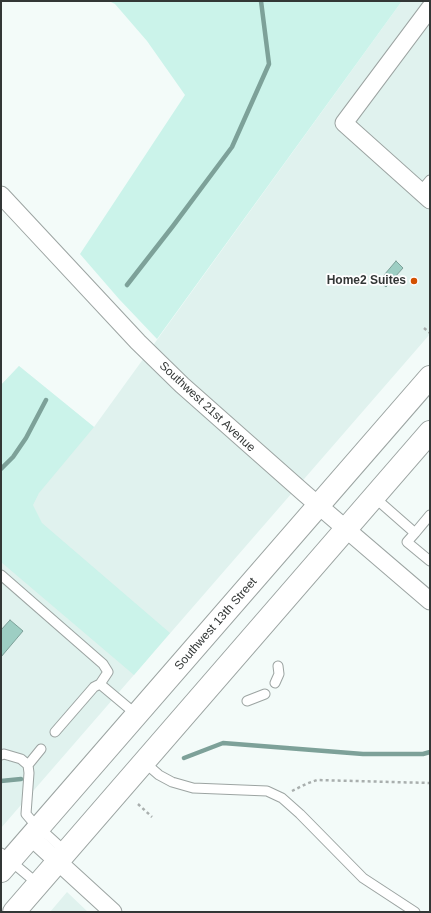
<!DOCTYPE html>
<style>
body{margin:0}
#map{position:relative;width:431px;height:913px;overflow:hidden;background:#f3fbf9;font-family:Helvetica,sans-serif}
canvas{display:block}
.frame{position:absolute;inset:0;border:2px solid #333736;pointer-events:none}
</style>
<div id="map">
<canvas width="431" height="913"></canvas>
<div class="frame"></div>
</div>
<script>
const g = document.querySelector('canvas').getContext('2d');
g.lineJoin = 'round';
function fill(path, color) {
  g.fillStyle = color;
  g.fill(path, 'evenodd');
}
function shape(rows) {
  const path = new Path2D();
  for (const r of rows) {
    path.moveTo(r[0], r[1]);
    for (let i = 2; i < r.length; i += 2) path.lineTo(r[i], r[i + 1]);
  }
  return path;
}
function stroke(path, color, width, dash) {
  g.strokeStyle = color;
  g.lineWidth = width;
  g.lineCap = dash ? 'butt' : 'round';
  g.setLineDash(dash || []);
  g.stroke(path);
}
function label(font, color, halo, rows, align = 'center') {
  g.font = font + ' Helvetica,sans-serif';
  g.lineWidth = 3.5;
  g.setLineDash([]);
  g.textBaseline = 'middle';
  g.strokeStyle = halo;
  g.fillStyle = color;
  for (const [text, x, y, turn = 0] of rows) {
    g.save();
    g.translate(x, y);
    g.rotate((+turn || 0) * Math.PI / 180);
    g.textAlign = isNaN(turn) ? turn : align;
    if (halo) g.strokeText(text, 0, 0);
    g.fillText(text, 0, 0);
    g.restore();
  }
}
fill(shape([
 [402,1,430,1,430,334,1,828,1,385,19,366,94,427],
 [67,892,88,912,50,912]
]), '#e0f2ee');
fill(shape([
 [109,1,402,1,157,339,119,299,80,254,185,95,147,41,115,4],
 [19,366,94,427,39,493,33,505,42,523,170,633,134,675,1,562,1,385]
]), '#cbf3ea');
const water = shape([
 [396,261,403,268,386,287,379,281,396,261],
 [10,620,23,631,1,657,1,630,10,620]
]);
fill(water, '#9dcec3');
stroke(water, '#7da199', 1);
stroke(shape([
 [127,285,173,226,232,147,269,64,261,1],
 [1,469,13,457,26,438,46,400],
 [184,758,223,743,363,754,423,754,430,752],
 [1,781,21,779]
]), '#7da199', 4.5);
const lane = shape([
 [420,192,430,180],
 [374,497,415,533,430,515],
 [415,533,407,542,430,561],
 [1,575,103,664,108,672,100,684],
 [275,683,279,674,278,666],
 [247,701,265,694],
 [55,732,94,687,100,684,137,715],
 [1,755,4,754,21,759,28,765,29,773,26,814,32,821,66,852],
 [144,762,159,775,172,782,193,788,267,791,282,798,300,814,363,878,415,912],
 [28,765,41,749],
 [1,853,38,884]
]);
const street = shape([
 [430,8,344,123,430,200],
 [1,195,138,342,182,385,304,493,430,601],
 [31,837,113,912]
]);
const primary = shape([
 [1,871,430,377],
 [14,912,430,432]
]);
stroke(lane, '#9ca4a2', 11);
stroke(street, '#9ca4a2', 19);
stroke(primary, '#9ca4a2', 24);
stroke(shape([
 [424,328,430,333],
 [292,791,306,784,317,780,430,783],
 [138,804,152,817]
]), '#a9afae', 2.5, [3, 3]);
stroke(lane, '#fff', 9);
stroke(street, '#fff', 17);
stroke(primary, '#fff', 22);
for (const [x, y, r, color] of [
 [414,281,4,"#d35000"]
]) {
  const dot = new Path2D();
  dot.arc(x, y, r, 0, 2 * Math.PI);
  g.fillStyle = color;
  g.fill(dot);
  stroke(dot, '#fff', 1.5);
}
label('bold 12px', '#333736', '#fff', [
 ["Home2 Suites",406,281]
], 'right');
label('12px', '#333736', '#fff', [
 ["Southwest 21st Avenue",207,407,43],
 ["Southwest 13th Street",216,624,-49]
]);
</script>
